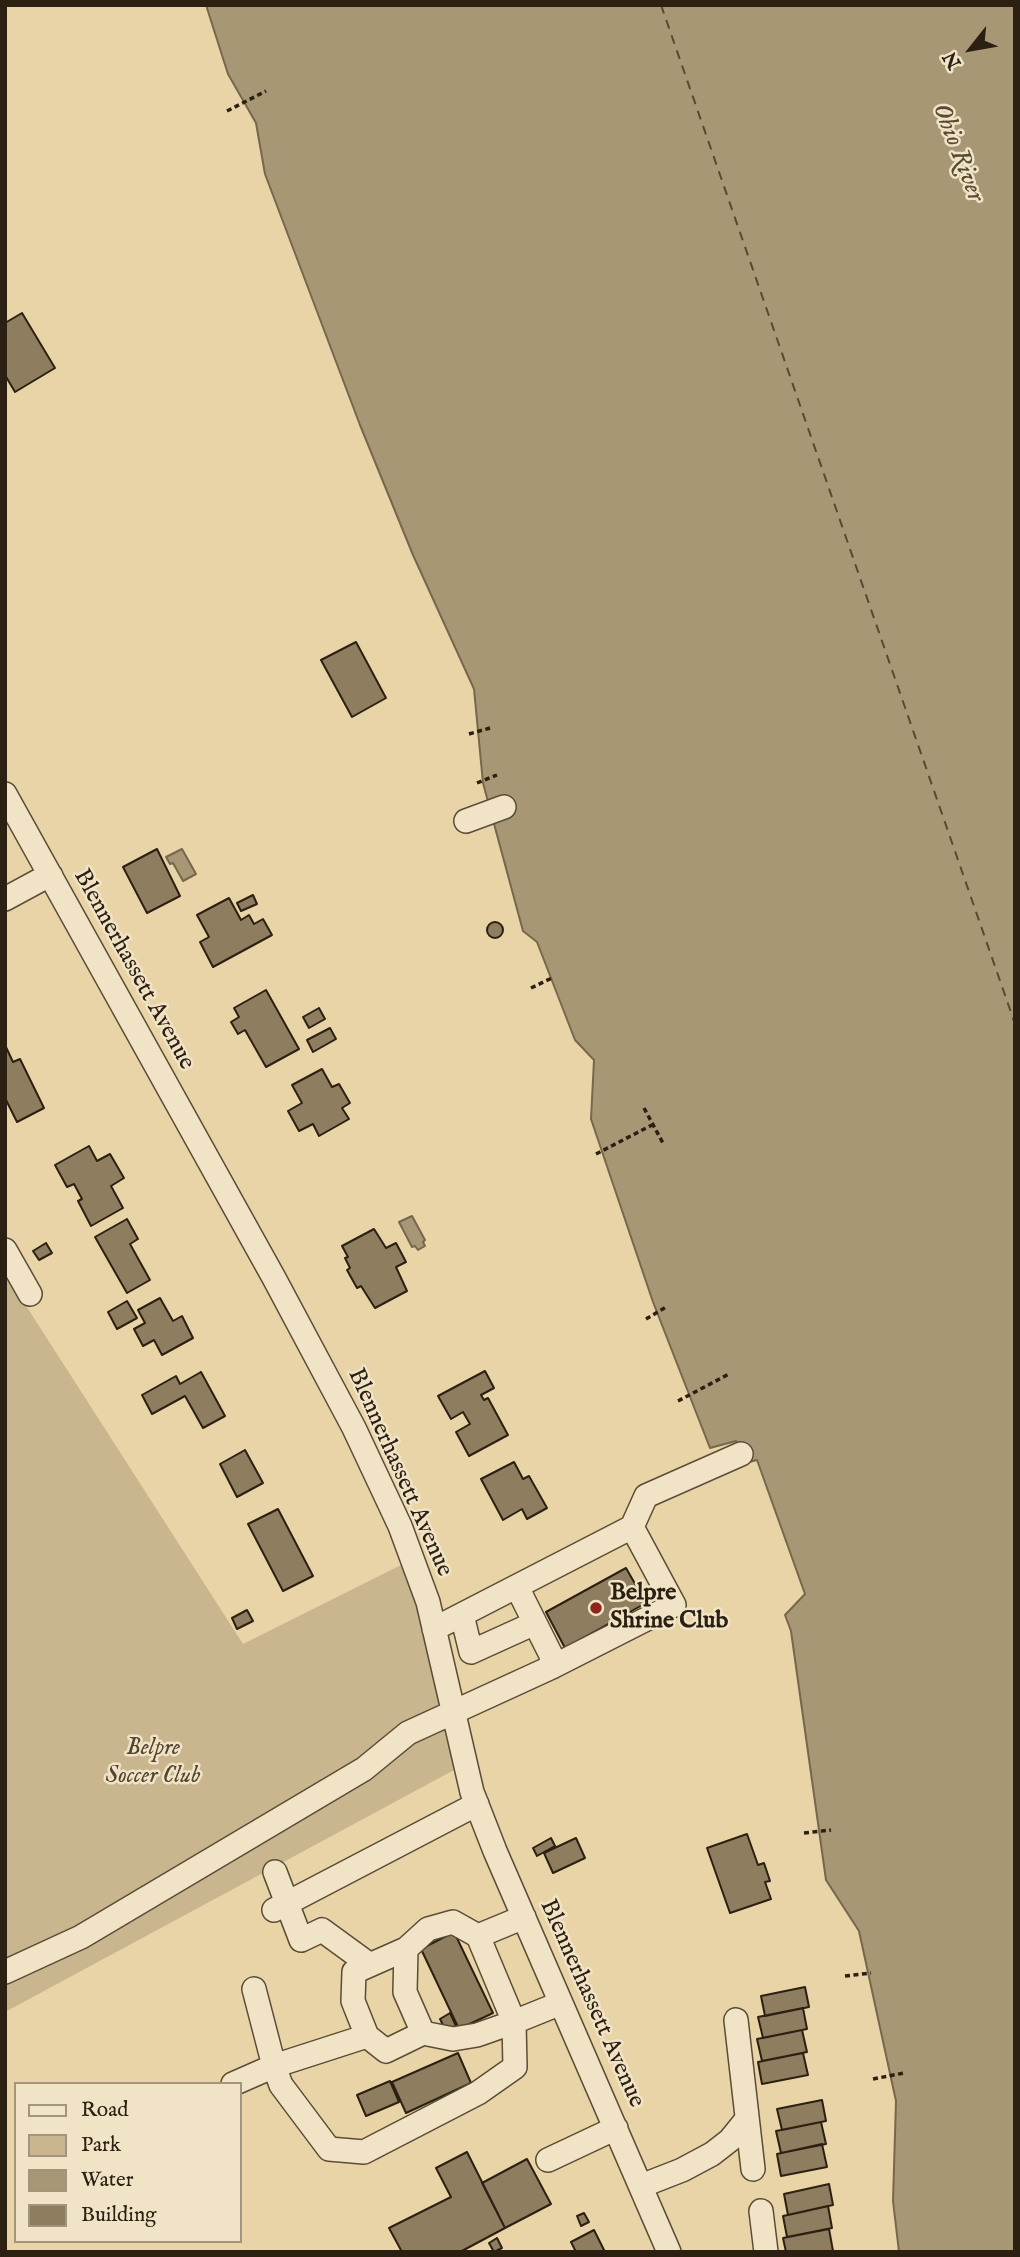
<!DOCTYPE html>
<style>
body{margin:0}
#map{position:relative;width:1020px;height:2257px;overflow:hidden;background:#e9d4a7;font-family:"IM FELL English",serif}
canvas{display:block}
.frame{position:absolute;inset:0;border:7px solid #2b2012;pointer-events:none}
.legend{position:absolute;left:14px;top:2082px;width:228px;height:161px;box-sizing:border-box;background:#f1e3c6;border:2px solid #a2957e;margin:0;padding:9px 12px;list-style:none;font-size:21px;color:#2b2012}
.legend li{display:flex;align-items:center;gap:14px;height:35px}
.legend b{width:35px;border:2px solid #a2957e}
.north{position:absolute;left:936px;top:14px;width:70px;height:70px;-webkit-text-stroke:5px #f1e3c6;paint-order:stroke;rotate:239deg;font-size:19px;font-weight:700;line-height:28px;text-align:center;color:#2b2012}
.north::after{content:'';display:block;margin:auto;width:24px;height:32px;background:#2b2012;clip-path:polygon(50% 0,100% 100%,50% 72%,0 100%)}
</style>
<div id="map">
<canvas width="1020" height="2257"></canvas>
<div class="frame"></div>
<ul class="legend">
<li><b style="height:9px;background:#f1e3c6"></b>Road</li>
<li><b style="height:19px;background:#c9b58e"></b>Park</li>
<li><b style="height:19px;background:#a89774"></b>Water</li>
<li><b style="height:19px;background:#8e7e5f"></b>Building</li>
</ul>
<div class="north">N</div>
</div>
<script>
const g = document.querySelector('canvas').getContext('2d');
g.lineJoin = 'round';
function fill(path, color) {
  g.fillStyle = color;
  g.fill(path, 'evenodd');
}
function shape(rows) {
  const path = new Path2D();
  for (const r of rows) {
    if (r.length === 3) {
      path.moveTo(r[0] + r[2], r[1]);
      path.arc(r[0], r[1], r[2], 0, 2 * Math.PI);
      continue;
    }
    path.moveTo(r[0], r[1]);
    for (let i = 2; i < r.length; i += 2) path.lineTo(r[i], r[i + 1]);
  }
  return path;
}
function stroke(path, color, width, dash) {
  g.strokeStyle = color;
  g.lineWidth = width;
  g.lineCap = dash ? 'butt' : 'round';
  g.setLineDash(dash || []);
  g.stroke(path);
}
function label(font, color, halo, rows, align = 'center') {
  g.font = font + ' "IM FELL English",serif';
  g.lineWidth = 5;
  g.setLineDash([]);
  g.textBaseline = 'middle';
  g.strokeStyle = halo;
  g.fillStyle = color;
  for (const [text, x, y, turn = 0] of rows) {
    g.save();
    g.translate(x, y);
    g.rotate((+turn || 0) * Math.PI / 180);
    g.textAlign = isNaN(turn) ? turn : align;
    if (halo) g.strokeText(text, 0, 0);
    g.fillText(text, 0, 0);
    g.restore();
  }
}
fill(shape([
 [5,1273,243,1644,403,1564,419,1605,456,1769,5,2012]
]), '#c9b58e');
const water = shape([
 [206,5,1015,5,1015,2252,899,2252,893,2201,896,2101,859,1931,826,1880,791,1631,785,1615,805,1594,757,1460,745,1463,736,1441,710,1448,653,1302,591,1119,594,1060,575,1040,537,942,523,931,483,783,474,689,413,555,360,425,265,174,256,123,228,74,206,5],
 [182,849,196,874,183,881,173,863,170,864,166,857,182,849],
 [412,1216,425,1240,423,1242,425,1246,418,1250,415,1246,412,1247,399,1222,412,1216]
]);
fill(water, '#a89774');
stroke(water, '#76674d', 2);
stroke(shape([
 [661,5,1015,1024]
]), '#574a34', 2, [9, 7]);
const building = shape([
 [22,313,55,368,15,392,5,375,5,323,22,313],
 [356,642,386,698,352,717,321,660,356,642],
 [157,849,180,896,147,913,123,867,157,849],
 [253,895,257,904,241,911,237,903,253,895],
 [229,898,241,920,249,915,254,924,263,919,272,935,213,967,200,942,209,937,197,915,229,898],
 [495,930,8],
 [266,990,299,1049,266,1067,245,1030,238,1034,231,1022,239,1017,234,1008,266,990],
 [319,1008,325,1019,309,1028,303,1017,319,1008],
 [330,1028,336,1039,313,1052,307,1040,330,1028],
 [5,1045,13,1062,20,1059,44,1108,17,1122,5,1098,5,1045],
 [322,1069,332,1087,339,1084,350,1103,342,1108,349,1119,319,1136,313,1124,299,1131,288,1111,302,1103,292,1085,322,1069],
 [89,1146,97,1161,110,1154,124,1178,111,1186,123,1208,91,1226,78,1201,82,1199,74,1184,67,1187,55,1165,89,1146],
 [127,1219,138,1239,130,1244,150,1280,127,1293,95,1237,127,1219],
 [374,1229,386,1248,396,1243,406,1262,396,1267,407,1291,375,1308,361,1286,357,1288,347,1270,350,1268,345,1258,348,1257,342,1246,374,1229],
 [46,1243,52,1253,39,1260,33,1251,46,1243],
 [160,1298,173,1321,182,1316,193,1338,162,1355,154,1340,143,1346,134,1329,145,1323,138,1310,160,1298],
 [127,1301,137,1318,117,1329,108,1312,127,1301],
 [485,1371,494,1388,481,1395,484,1400,488,1398,508,1435,469,1456,456,1432,470,1424,463,1412,451,1419,438,1396,485,1371],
 [201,1372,225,1416,203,1428,185,1396,152,1414,142,1395,176,1376,180,1384,201,1372],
 [245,1450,263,1483,237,1497,220,1464,245,1450],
 [514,1462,523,1479,529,1476,547,1508,527,1519,522,1509,503,1520,481,1479,514,1462],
 [278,1509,313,1576,283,1591,248,1524,278,1509],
 [626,1568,646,1603,565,1648,546,1612,626,1568],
 [247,1610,253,1621,237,1629,232,1618,247,1610],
 [747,1834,758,1865,764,1863,770,1881,765,1882,771,1899,730,1913,707,1848,747,1834],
 [551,1838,555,1846,537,1856,533,1848,551,1838],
 [576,1838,585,1858,553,1873,544,1853,576,1838],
 [454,1932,493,2013,459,2029,421,1949,454,1932],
 [805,1987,809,2007,765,2016,761,1996,805,1987],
 [803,2008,807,2029,763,2038,758,2017,803,2008],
 [450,2013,456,2026,446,2031,440,2019,450,2013],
 [802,2030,807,2052,762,2061,757,2039,802,2030],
 [458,2053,471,2083,406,2113,392,2082,458,2053],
 [803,2053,808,2075,762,2084,758,2062,803,2053],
 [390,2081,399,2102,366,2116,357,2095,390,2081],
 [822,2100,826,2121,782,2130,777,2109,822,2100],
 [821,2122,826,2144,781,2153,776,2131,821,2122],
 [822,2144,827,2167,781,2176,777,2154,822,2144],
 [467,2152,505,2228,460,2252,402,2252,389,2228,451,2197,436,2168,467,2152],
 [527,2159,551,2204,505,2228,482,2183,527,2159],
 [829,2184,833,2205,788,2215,784,2194,829,2184],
 [828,2206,832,2228,787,2237,783,2216,828,2206],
 [584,2213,589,2222,581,2226,577,2216,584,2213],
 [829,2229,833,2251,786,2252,783,2238,829,2229],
 [594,2230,605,2252,576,2252,571,2242,594,2230],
 [497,2238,502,2248,494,2252,489,2243,497,2238]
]);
fill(building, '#8e7e5f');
stroke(building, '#2b2012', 2);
const minor = shape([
 [5,794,274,1278,354,1428,400,1526,428,1602,472,1792,495,1851,669,2252],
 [466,821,504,807],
 [5,899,42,879,51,876],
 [5,1250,30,1294],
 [632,1527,646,1496,741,1454],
 [517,1587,551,1655,552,1667],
 [462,1615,471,1652,535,1623],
 [275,1872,301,1940,322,1930,370,1965],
 [274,1910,477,1804],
 [524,1917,478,1936,514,2022,561,2003],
 [5,1972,81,1937,364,1769,408,1733,552,1667,674,1605,632,1527,434,1629],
 [254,1989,274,2066,281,2085,329,2149,364,2152,478,2093,515,2067,514,2022,477,2035,453,2039,423,2033,405,1992,406,1949,428,1929,453,1922,478,1936],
 [736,2020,753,2169],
 [367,2036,353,2001,354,1972,406,1949],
 [233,2084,274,2066,367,2036,386,2051,423,2033],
 [548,2160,616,2128],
 [641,2186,682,2170,712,2154,730,2140,747,2119],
 [761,2211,766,2252]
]);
stroke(minor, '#5a4d37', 26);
stroke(shape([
 [227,111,266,91],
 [469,734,490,728],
 [477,783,497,775],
 [531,988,554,977],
 [644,1108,664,1145],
 [596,1154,652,1125],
 [646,1319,666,1307],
 [678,1401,729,1374],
 [804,1833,831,1830],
 [845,1976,871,1973],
 [873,2079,904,2073]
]), '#2b2012', 3.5, [5, 3.5]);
stroke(minor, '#f1e3c6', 23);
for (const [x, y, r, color] of [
 [596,1608,7,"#8f2418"]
]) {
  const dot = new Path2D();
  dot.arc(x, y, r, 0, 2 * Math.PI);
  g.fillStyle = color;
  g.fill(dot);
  stroke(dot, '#f1e3c6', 2.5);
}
label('24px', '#2b2012', '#f1e3c6', [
 ["Blennerhassett Avenue",133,970,61],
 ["Blennerhassett Avenue",399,1473,66],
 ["Blennerhassett Avenue",591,2004,66]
]);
label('bold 24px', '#2b2012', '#f1e3c6', [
 ["Belpre",610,1594],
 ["Shrine Club",610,1622]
], 'left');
label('italic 24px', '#524531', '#f1e3c6', [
 ["Belpre",153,1749],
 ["Soccer Club",153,1777]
]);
label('italic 26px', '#574a34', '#f1e3c6', [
 ["Ohio River",957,153,69]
]);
</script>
